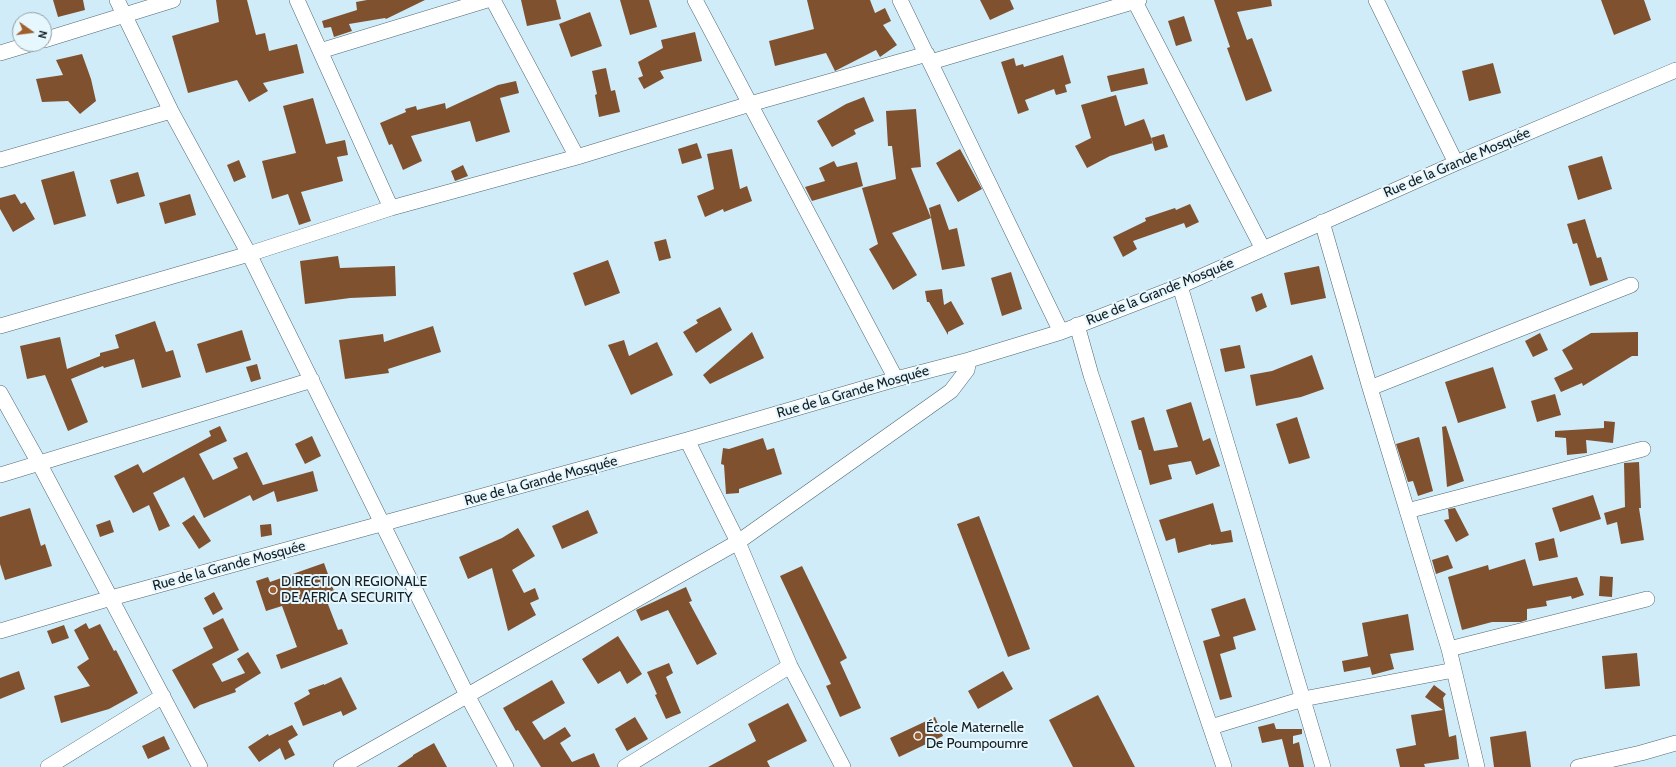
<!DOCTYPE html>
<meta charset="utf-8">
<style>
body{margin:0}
#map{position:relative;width:1676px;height:767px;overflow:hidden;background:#d0ecf8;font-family:Cabin,sans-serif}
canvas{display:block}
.north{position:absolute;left:12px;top:12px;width:40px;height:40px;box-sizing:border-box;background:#e6f7fe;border:1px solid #92a0a6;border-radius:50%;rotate:104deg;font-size:11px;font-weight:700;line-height:16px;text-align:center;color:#131d22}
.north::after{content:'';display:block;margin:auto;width:14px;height:18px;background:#a15f2d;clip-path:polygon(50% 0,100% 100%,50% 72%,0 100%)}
</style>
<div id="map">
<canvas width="1676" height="767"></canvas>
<div class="north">N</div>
</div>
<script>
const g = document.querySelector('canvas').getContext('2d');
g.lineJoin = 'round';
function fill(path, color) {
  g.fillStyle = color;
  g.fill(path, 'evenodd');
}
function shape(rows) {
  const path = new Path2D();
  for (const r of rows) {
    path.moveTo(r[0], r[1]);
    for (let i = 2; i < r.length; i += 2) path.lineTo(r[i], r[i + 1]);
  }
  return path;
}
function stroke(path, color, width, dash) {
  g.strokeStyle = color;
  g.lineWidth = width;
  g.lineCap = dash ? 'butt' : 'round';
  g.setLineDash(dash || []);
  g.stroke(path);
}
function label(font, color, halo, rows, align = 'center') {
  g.font = font + ' Cabin,sans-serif';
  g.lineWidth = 4;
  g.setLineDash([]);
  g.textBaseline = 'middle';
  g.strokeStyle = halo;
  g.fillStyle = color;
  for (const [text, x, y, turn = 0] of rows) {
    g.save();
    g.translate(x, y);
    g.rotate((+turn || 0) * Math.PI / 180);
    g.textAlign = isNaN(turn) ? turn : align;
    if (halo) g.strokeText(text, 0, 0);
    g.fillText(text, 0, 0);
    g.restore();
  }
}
fill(shape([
 [53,0,83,0,85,10,58,17],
 [216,0,247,0,256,35,265,33,269,51,297,44,304,73,263,83,268,91,249,102,237,80,188,93,172,36,219,22],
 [367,0,425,0,386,19,385,18,349,24,352,31,334,37,331,27,324,28,322,21,357,10,356,2],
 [521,0,556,0,561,19,527,26],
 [620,0,649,0,657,27,630,35],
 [807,0,870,0,875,13,885,8,891,21,883,25,897,45,880,57,876,50,835,71,826,53,775,66,769,41,814,29],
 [980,0,1010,0,1014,9,990,20],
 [1214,0,1271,0,1272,6,1237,12,1247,40,1252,38,1272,91,1246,101,1227,48,1230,47],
 [1601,0,1644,0,1651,20,1614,35],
 [590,12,602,46,571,57,559,24],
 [1184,16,1192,41,1176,46,1168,21],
 [695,32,702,61,660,71,664,78,644,89,638,78,643,76,638,62,663,48,661,40],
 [82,54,91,79,96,101,80,114,68,101,42,102,36,79,63,75,56,60],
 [1063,55,1071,83,1065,85,1067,92,1056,95,1054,89,1025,100,1029,110,1018,114,1001,62,1014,58,1016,66,1023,64,1024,67],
 [1493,63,1501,93,1469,101,1462,71],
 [606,68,611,91,615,90,620,112,599,117,595,95,597,94,592,71],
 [1144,68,1148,84,1111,92,1107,76],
 [516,81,519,93,500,98,510,132,476,142,470,121,411,136,422,161,403,170,392,144,389,145,380,123,406,112,405,109,416,106,417,110,445,103,446,109,498,85],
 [1116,95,1125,126,1144,119,1153,143,1110,156,1087,168,1075,146,1091,138,1081,105],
 [864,97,874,121,854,130,856,134,832,147,817,121,846,104],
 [313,98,326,144,345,140,348,155,337,157,343,181,301,192,311,221,299,225,288,194,272,199,262,161,296,153,283,106],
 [916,109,921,167,911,168,931,218,892,233,917,275,893,290,869,249,878,244,862,188,896,179,892,146,888,146,886,111],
 [1164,134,1168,147,1155,151,1151,138],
 [697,143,702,158,682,164,678,149],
 [732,149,740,189,747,186,752,201,724,212,723,209,705,217,697,196,714,189,707,154],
 [960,149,982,189,958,202,936,163],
 [1602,156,1612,189,1578,200,1568,166],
 [239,160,246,177,234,182,227,165],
 [834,161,837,167,857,162,863,186,812,201,805,187,825,181,819,168],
 [463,165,468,176,455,181,451,171],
 [74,171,86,216,54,225,41,180],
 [138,172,145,196,117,204,110,180],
 [15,194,21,204,25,202,35,219,13,232,0,209,0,198],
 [190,194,196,215,165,224,159,203],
 [940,204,949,230,957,228,965,266,942,270,929,208],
 [1190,204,1199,222,1186,228,1184,223,1133,241,1137,249,1123,257,1113,237,1146,221,1145,218,1175,208,1176,210],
 [1585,219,1597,258,1601,257,1608,280,1590,286,1577,243,1573,244,1567,224],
 [666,239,671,258,659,261,654,242],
 [338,256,340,268,395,266,396,296,350,298,305,304,300,261],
 [608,260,620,293,585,306,573,273],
 [1319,266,1326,298,1291,305,1284,273],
 [1011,272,1022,309,1002,316,991,278],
 [942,289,944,305,951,301,964,324,948,332,948,335,929,302,927,302,925,291],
 [1262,293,1267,307,1256,312,1251,297],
 [720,307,732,330,696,353,683,332,698,323,696,320],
 [155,321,166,352,173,350,181,377,142,388,134,359,104,368,103,366,71,379,88,422,68,431,45,375,27,379,20,346,60,337,67,369,100,356,100,353,119,348,115,335],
 [433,326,441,352,388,369,389,373,345,379,339,340,383,334,384,342],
 [242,330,251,360,206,373,197,344],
 [752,332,764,358,710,384,703,375],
 [1638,332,1638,356,1632,356,1583,386,1582,383,1561,392,1554,378,1573,369,1562,350,1591,333],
 [1540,333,1548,350,1533,357,1525,341],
 [624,340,629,356,657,342,673,375,631,395,608,345],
 [1240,345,1245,368,1225,372,1220,349],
 [1312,355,1324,389,1301,397,1256,406,1250,375,1272,371],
 [257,364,261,379,251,382,246,367],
 [1493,367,1506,408,1458,423,1445,382],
 [1555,394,1561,415,1537,422,1531,401],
 [1191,402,1203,441,1210,438,1220,466,1196,475,1191,461,1168,465,1172,479,1150,485,1141,450,1139,450,1131,421,1144,417,1154,451,1178,447,1166,410],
 [1297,417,1310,458,1289,464,1276,424],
 [1604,421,1615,422,1613,443,1586,440,1587,453,1567,455,1566,438,1555,437,1555,431,1604,428],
 [220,426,227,441,199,454,213,480,238,468,233,458,247,452,263,485,313,471,318,491,277,502,274,491,253,501,250,495,204,518,184,477,153,493,170,526,159,531,149,505,133,513,114,476,138,464,143,473,211,436,209,431],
 [1446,426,1464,481,1447,487,1442,427],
 [312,436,321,456,305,464,295,444],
 [1419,437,1433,491,1418,496,1413,481,1408,482,1396,444],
 [763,438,767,450,774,448,782,474,739,489,739,493,726,494,724,465,721,464,723,448,729,449],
 [1639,462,1641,508,1639,508,1644,540,1621,544,1617,522,1607,525,1604,513,1625,507,1624,463],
 [1593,495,1601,519,1560,532,1552,508],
 [1213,503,1221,532,1231,530,1233,542,1211,545,1211,544,1178,553,1175,538,1166,541,1159,520],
 [30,508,41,546,45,544,52,566,5,580,0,564,0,517],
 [1455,508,1469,535,1456,542,1444,520,1449,519,1448,509],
 [588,510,598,533,562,549,552,526],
 [194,515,211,541,199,549,182,523],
 [979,516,1030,649,1008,657,957,524],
 [110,520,114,532,100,537,96,525],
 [271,524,272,535,261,537,260,525],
 [518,528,535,556,512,570,524,593,535,588,539,599,530,603,536,615,508,631,492,568,468,579,459,557,502,538],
 [1554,538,1558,557,1539,561,1535,543],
 [1448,555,1453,568,1436,574,1432,560],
 [1525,559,1533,586,1577,577,1584,595,1572,599,1571,596,1546,601,1547,606,1527,609,1527,620,1521,622,1492,622,1462,630,1448,577,1488,565,1489,570],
 [324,563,334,591,324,594,338,630,342,629,348,644,281,669,276,655,297,647,282,606,266,611,256,581,268,577,270,582],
 [802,566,847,658,840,662,861,708,840,717,826,686,831,684,780,576],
 [1600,576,1613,577,1612,597,1599,596],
 [686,587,692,601,689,602,717,654,697,665,668,610,641,621,636,610],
 [214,592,223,609,213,615,204,598],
 [1245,598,1256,630,1233,637,1236,649,1220,654,1232,697,1220,700,1203,641,1220,636,1211,609],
 [1408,614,1414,650,1390,654,1394,669,1372,675,1370,667,1344,672,1342,661,1368,656,1362,623],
 [223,618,239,650,212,664,222,682,245,673,237,659,248,652,261,673,235,689,236,692,200,705,194,709,172,670,213,648,203,628],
 [86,623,89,629,100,624,114,651,116,650,138,693,109,709,61,723,54,696,90,686,77,667,89,659,74,630],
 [64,625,69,638,52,644,47,631],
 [618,636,642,674,627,684,620,671,598,684,582,659],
 [1637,653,1640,686,1605,689,1602,656],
 [669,663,673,673,666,677,681,713,666,719,655,695,657,694,647,672],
 [19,671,25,689,0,699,0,678],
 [1003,671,1013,689,978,709,968,691],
 [341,677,357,709,343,716,341,711,303,726,294,703,310,694,308,690,324,684,324,685],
 [552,680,565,703,532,722,544,740,565,727,571,736,560,743,572,762,594,753,600,767,541,767,518,730,516,731,503,708],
 [1434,685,1446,694,1443,698,1449,737,1456,735,1459,759,1424,764,1425,767,1400,767,1396,749,1416,745,1411,715,1443,710,1425,697],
 [1098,695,1135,767,1073,767,1049,720],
 [788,703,807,741,767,761,770,767,708,767,756,741,748,724],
 [635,717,648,739,627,751,615,729],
 [935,717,943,736,899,757,890,738],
 [1274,723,1276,729,1302,729,1302,734,1293,736,1293,744,1299,742,1304,767,1289,767,1282,739,1262,743,1258,727],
 [292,725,298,735,288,741,295,755,285,760,280,748,259,762,248,747,268,734,269,736],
 [1526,731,1531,767,1494,767,1490,737],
 [164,736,170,749,148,759,142,746],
 [434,743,447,767,397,767,413,756,413,755]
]), '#80512f');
const minor = shape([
 [117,0,171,111,249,254,467,695,506,767],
 [297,0,391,208],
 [493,0,577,157],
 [695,0,750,104,927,54],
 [900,0,1061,332],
 [1134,0,1263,249],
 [1376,0,1456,163],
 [44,40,173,0],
 [320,51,487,0],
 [0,53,30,44],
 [931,62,1139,0],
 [0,160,171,111],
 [1322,222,1370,388,1449,649,1477,767],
 [1180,286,1323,767],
 [1077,325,1091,375,1224,767],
 [0,326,249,254,391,208,577,157,750,104,896,379],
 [1370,388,1631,285],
 [0,393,39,463,200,767],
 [687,440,738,542,790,666,843,767],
 [0,475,312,380],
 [1407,511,1643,449],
 [0,631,111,598,687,440,896,379,969,360,1061,332,1180,286,1456,163,1676,70],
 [1449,649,1647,599],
 [1211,727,1303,699,1454,670],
 [48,767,163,696],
 [341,767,738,542,951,391,967,370,969,360],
 [625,767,790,666],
 [1578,767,1641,753,1676,743]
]);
stroke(minor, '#4f6872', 16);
stroke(minor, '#fff', 15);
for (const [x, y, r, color] of [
 [273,590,4,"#a15f2d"],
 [918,736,4,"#a15f2d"]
]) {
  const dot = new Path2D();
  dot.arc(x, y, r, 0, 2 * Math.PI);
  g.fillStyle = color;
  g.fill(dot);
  stroke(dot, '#e6f7fe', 1.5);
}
label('14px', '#131d22', '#e6f7fe', [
 ["Rue de la Grande Mosquée",1457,163,-23],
 ["Rue de la Grande Mosquée",1160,292,-22],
 ["Rue de la Grande Mosquée",853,392,-16],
 ["Rue de la Grande Mosquée",541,481,-15],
 ["Rue de la Grande Mosquée",229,566,-15]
]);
label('14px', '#131d22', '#e6f7fe', [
 ["DIRECTION REGIONALE",281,582],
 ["DE AFRICA SECURITY",281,598],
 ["École Maternelle",926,728],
 ["De Poumpoumre",926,744]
], 'left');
</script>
